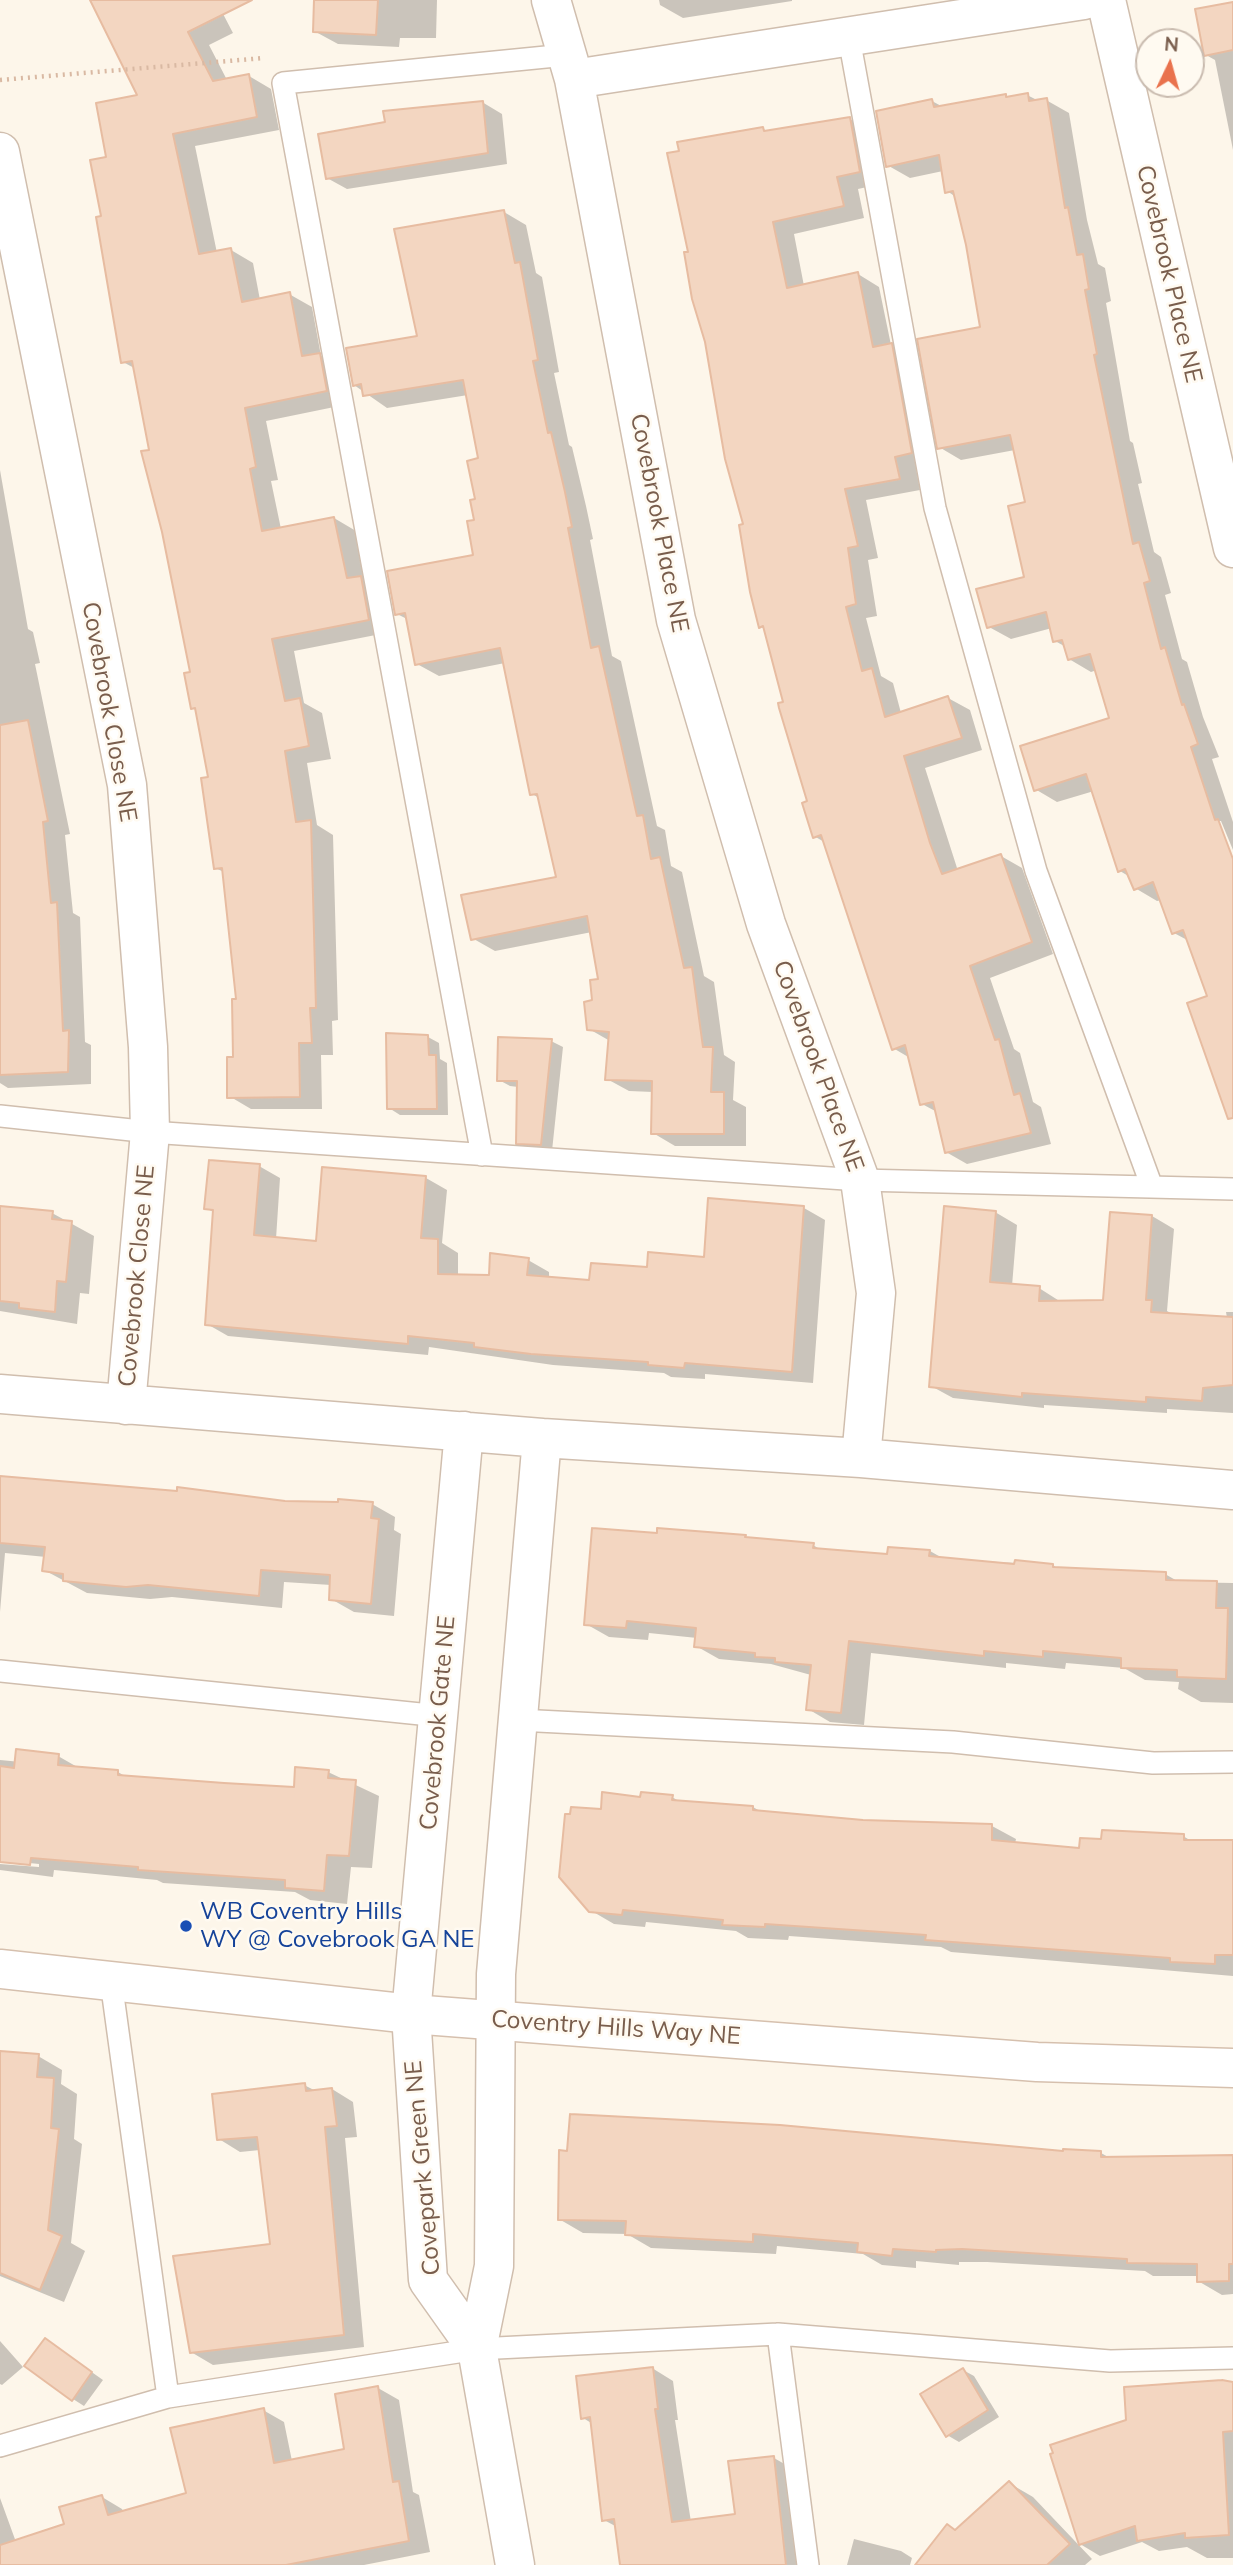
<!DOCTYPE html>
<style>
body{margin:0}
#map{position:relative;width:1233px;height:2565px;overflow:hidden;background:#fdf6ea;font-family:Mulish,sans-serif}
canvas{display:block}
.north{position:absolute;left:1135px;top:28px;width:70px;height:70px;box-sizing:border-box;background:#fffaf1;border:2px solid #c9bbaf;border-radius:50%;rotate:5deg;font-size:19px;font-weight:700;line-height:28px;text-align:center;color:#795d4c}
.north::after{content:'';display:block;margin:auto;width:24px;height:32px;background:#e9724d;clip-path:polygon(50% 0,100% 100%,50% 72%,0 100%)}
</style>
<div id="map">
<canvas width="1233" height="2565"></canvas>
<div class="north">N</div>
</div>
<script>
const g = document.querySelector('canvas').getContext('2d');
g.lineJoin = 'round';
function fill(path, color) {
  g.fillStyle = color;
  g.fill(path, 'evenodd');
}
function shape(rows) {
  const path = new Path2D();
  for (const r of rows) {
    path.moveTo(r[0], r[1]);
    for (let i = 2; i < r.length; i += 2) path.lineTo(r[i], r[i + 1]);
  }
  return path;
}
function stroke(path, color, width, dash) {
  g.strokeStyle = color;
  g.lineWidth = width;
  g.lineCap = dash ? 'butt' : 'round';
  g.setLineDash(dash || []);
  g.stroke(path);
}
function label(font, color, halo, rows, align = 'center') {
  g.font = font + ' Mulish,sans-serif';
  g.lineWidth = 5;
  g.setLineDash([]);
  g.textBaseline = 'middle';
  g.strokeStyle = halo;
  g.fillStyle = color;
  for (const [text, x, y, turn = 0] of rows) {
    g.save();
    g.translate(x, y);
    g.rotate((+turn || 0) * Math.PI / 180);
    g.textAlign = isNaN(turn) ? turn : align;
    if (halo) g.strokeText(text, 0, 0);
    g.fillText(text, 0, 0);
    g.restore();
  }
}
fill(shape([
 [92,0,224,0,221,10,233,33,209,45,227,80,249,76,271,89,279,130,195,146,217,253,231,250,253,263,260,300,289,294,312,307,321,356,342,368,349,404,266,421,278,480,271,481,281,529,334,518,356,531,391,632,294,651,304,703,322,713,331,759,307,763,317,825,333,835,338,1020,332,1021,333,1055,321,1055,322,1109,251,1109,229,1096,235,1059,238,1000,233,935,229,932,224,872,215,868,210,778,197,710,193,707,192,673,136,369,123,362,103,217,108,158,140,96],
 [315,0,437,0,436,38,400,38,399,47,338,44,314,31],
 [659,0,792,0,792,1,683,18,660,5],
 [1233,4,1233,150,1215,60,1206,55],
 [1027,95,1039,101,1046,100,1069,113,1087,220,1098,264,1105,268,1111,301,1106,303,1130,441,1133,443,1142,483,1138,484,1154,552,1161,557,1171,593,1165,595,1182,659,1187,662,1203,717,1219,757,1212,759,1233,822,1233,850,1221,821,1217,821,1233,859,1233,1108,1209,997,1189,941,1174,933,1162,900,1157,901,1135,888,1130,877,1120,871,1094,791,1057,802,1035,789,1111,720,1097,670,1091,672,1069,659,1066,647,1055,641,1052,628,1011,639,989,627,1026,578,1027,504,1015,450,961,460,939,447,983,329,968,245,956,197,947,191,943,171,910,178,887,165,932,101,943,107],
 [482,102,502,114,507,164,347,189,327,178,386,123],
 [850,119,871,131,881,184,858,189,864,218,794,234,804,286,858,274,879,287,891,345,913,358,932,465,916,468,920,490,866,500,878,558,868,560,877,616,866,618,881,676,893,683,901,713,948,698,970,710,982,750,925,768,958,871,1001,856,1022,868,1053,954,990,978,1014,1049,1020,1053,1033,1102,1041,1107,1051,1144,967,1164,946,1152,937,1112,922,1104,910,1058,893,1048,826,843,814,836,809,803,785,703,766,630,760,626,745,525,690,253,763,129,769,132],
 [504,212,526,225,536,273,542,277,559,372,554,373,569,445,572,447,586,506,593,539,590,540,612,656,621,661,657,826,665,830,671,866,682,872,704,976,714,982,724,1055,735,1062,733,1100,746,1107,746,1146,675,1146,653,1133,653,1092,629,1091,607,1079,610,1041,589,1029,600,981,592,932,495,951,472,938,558,878,541,799,532,794,505,663,439,676,417,664,409,620,397,614,475,556,480,459,468,395,387,408,354,385,419,337],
 [0,470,28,629,33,632,40,663,35,664,70,834,65,835,73,913,80,917,85,1042,91,1045,91,1084,8,1088,0,1083],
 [428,1037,439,1043,440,1059,447,1063,448,1115,400,1115,389,1108],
 [551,1041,563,1047,552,1151,529,1149,517,1143,518,1087,510,1086,499,1080],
 [259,1166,280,1178,276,1239,317,1243,426,1178,447,1190,442,1243,458,1253,458,1276,491,1277,528,1260,549,1272,549,1278,591,1281,705,1259,710,1200,804,1208,825,1220,813,1383,705,1374,705,1379,671,1377,664,1373,553,1365,429,1347,428,1355,228,1336,207,1324,215,1213,206,1208],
 [0,1206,52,1213,94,1236,89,1294,80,1293,77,1324,0,1311],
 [995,1212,1017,1225,1012,1286,1039,1288,1061,1302,1104,1302,1111,1214,1152,1216,1174,1229,1167,1311,1174,1315,1227,1318,1226,1312,1233,1312,1233,1413,1167,1409,1167,1413,1044,1405,1044,1408,953,1398,931,1386],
 [0,1478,285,1503,372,1504,395,1517,394,1530,401,1534,394,1616,354,1612,331,1599,331,1585,284,1582,282,1608,172,1597,150,1599,87,1593,44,1570,46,1557,5,1553,0,1612],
 [658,1535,745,1536,751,1540,813,1545,821,1550,889,1556,930,1551,944,1559,1053,1565,1060,1570,1165,1574,1179,1582,1233,1583,1233,1703,1201,1702,1178,1689,1179,1682,1145,1680,1124,1668,1066,1663,1065,1669,1006,1663,1006,1668,871,1653,864,1725,830,1722,808,1709,811,1675,771,1664,719,1659,696,1646,697,1638,649,1633,648,1640,609,1637,586,1624],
 [58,1756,79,1768,118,1772,128,1778,295,1789,328,1772,379,1796,372,1868,351,1867,347,1904,310,1900,295,1892,163,1883,157,1880,54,1870,53,1877,0,1870,0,1864,39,1867,39,1864,0,1860,0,1760,21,1762],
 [672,1797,682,1803,753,1807,763,1813,863,1822,992,1826,1016,1839,1015,1844,1081,1850,1103,1841,1183,1836,1193,1842,1233,1842,1233,1976,951,1952,941,1947,789,1936,788,1940,748,1938,736,1931,646,1922,645,1927,614,1924,590,1910,602,1811,642,1799],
 [0,2053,38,2056,62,2070,61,2084,77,2094,74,2139,82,2144,71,2243,85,2251,64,2302,0,2276],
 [304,2085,316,2091,332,2089,353,2102,357,2137,345,2138,364,2347,213,2365,191,2352,272,2245,260,2150,240,2152,219,2139],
 [1065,2153,1101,2153,1110,2158,1233,2156,1233,2294,1222,2295,1198,2281,1199,2276,1153,2276,1145,2271,987,2262,959,2262,959,2265,916,2261,916,2268,882,2265,863,2254,777,2246,776,2254,651,2248,627,2234,583,2233,559,2219],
 [0,2341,23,2367,2,2385,0,2384],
 [56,2347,103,2380,84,2406,73,2399],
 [652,2368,673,2381,678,2420,675,2420,691,2522,737,2516,774,2458,795,2470,806,2565,622,2565,617,2527,604,2520,593,2424,583,2418],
 [963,2370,974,2376,999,2417,959,2442,947,2435],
 [1233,2381,1233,2558,1207,2558,1187,2547,1159,2551,1142,2542,1100,2556,1080,2544,1128,2421,1198,2382],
 [378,2388,399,2400,413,2492,419,2495,430,2552,364,2565,0,2565,0,2498,16,2542,66,2526,102,2497,122,2509,124,2513,188,2494,263,2410,284,2422,292,2461,346,2451],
 [1009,2483,1033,2497,1092,2559,1085,2565,927,2565],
 [854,2539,901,2551,912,2558,910,2565,847,2565]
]), '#0003');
const building = shape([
 [90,0,252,0,188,32,213,81,249,74,257,117,173,134,199,254,231,248,242,302,290,292,302,356,320,353,327,391,245,408,256,467,250,469,262,531,334,517,347,578,361,576,369,620,272,639,285,701,300,698,309,746,285,751,296,822,311,820,316,1008,310,1008,312,1043,299,1043,300,1097,227,1098,227,1057,233,1057,232,999,236,999,222,868,214,869,201,778,208,777,195,708,191,709,184,673,190,672,162,532,141,451,149,450,132,361,121,363,96,217,101,216,90,160,106,157,96,103,137,95,90,0],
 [314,0,378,0,376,35,313,32,314,0],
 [1233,2,1233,50,1204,56,1195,9,1233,2],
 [1028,93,1029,101,1047,98,1065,208,1068,207,1077,255,1083,254,1089,289,1085,290,1097,354,1094,355,1133,544,1139,542,1150,581,1144,583,1161,649,1165,647,1182,705,1184,704,1198,744,1191,747,1215,820,1218,819,1233,859,1233,1118,1228,1119,1187,1003,1207,996,1183,930,1172,934,1153,882,1134,890,1125,869,1118,872,1086,774,1034,791,1020,746,1109,718,1090,654,1068,660,1062,640,1053,642,1046,612,987,628,976,589,1024,577,1008,506,1025,502,1010,435,937,449,917,339,980,327,966,245,953,191,945,193,939,155,886,167,876,111,932,99,934,107,1006,94,1006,97,1028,93],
 [483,101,488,153,326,179,318,134,385,122,383,111,483,101],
 [850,117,860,172,837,177,844,206,773,222,787,288,858,272,873,347,892,343,912,453,895,457,900,479,845,489,858,546,848,548,856,604,846,607,862,671,872,668,885,717,948,696,962,738,904,756,930,843,942,874,1001,854,1032,942,970,966,995,1040,999,1039,1014,1095,1020,1093,1031,1133,945,1153,933,1102,920,1105,905,1045,892,1050,821,835,813,838,802,803,807,801,779,708,778,703,783,702,763,626,759,628,750,592,739,525,743,524,725,459,705,342,692,299,684,252,688,252,667,153,679,151,677,142,763,127,764,131,850,117],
 [504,210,515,263,520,262,538,360,533,361,548,433,551,432,565,492,572,527,568,528,591,648,599,646,637,816,643,815,651,859,660,857,684,968,692,967,703,1047,713,1047,711,1092,724,1092,724,1134,651,1134,652,1081,605,1080,609,1032,587,1030,584,1002,592,1000,590,980,598,979,587,916,471,940,461,895,556,877,537,794,530,795,500,648,415,665,405,613,395,615,387,571,473,555,467,521,474,520,470,500,475,499,467,461,478,458,463,380,363,396,361,384,353,386,346,348,417,336,394,229,504,210],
 [28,720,48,821,43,822,51,903,57,902,63,1031,69,1030,68,1072,0,1075,0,725,28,720],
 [386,1033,428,1035,429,1055,436,1055,437,1109,387,1109,386,1033],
 [498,1037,552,1039,541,1145,516,1144,517,1081,497,1081,498,1037],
 [209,1160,260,1164,254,1235,316,1241,322,1167,426,1176,421,1238,438,1239,438,1274,489,1275,490,1253,529,1258,527,1275,589,1280,591,1263,647,1267,648,1252,704,1257,708,1198,804,1206,792,1372,685,1363,684,1368,648,1365,648,1362,531,1354,474,1347,474,1343,408,1336,408,1344,205,1325,213,1210,204,1209,209,1160],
 [0,1206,53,1211,52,1219,72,1221,66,1282,57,1281,55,1312,19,1308,19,1303,0,1301,0,1206],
 [944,1206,996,1211,990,1282,1040,1286,1039,1301,1103,1300,1110,1212,1152,1215,1146,1300,1152,1300,1151,1312,1233,1317,1233,1385,1203,1388,1202,1401,1146,1397,1146,1402,1022,1393,1022,1397,929,1387,944,1206],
 [0,1476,177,1491,177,1487,285,1501,338,1502,338,1499,373,1502,371,1518,379,1519,371,1604,329,1600,330,1575,261,1570,259,1596,148,1585,126,1587,63,1581,63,1574,42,1571,45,1547,0,1543,0,1476],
 [592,1528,657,1533,657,1528,746,1535,745,1537,814,1543,813,1548,887,1554,888,1547,930,1550,929,1556,1014,1564,1015,1560,1053,1564,1053,1567,1166,1572,1166,1580,1217,1581,1216,1608,1228,1608,1226,1679,1177,1677,1177,1670,1121,1668,1121,1658,1043,1651,1043,1657,984,1651,984,1656,849,1641,841,1713,806,1710,811,1665,775,1662,775,1658,755,1657,755,1653,694,1647,696,1628,627,1621,626,1628,584,1625,592,1528],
 [16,1749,59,1754,58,1765,118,1770,118,1775,224,1783,294,1787,295,1767,329,1770,328,1778,356,1780,349,1856,327,1855,324,1891,285,1888,285,1880,138,1870,138,1867,31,1858,30,1865,0,1862,0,1766,14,1768,16,1749],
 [602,1792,640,1797,641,1792,673,1795,672,1800,753,1806,753,1810,863,1820,992,1824,992,1840,1079,1848,1080,1838,1101,1839,1102,1830,1184,1834,1184,1840,1233,1840,1233,1955,1215,1955,1215,1964,1170,1962,1170,1958,925,1940,926,1935,765,1924,765,1927,722,1925,723,1920,623,1910,622,1915,589,1912,559,1877,565,1814,570,1814,571,1807,601,1809,602,1792],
 [0,2051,39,2054,37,2077,54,2078,51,2128,59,2129,48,2230,62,2236,40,2290,0,2273,0,2051],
 [305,2083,306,2091,332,2088,337,2126,325,2127,344,2335,190,2353,173,2256,270,2244,257,2137,217,2140,212,2094,305,2083],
 [570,2114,780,2125,1063,2151,1063,2149,1101,2151,1101,2157,1233,2155,1233,2264,1229,2264,1229,2281,1197,2282,1197,2264,1127,2263,1127,2259,962,2249,936,2250,936,2252,893,2249,892,2256,857,2252,858,2243,753,2234,753,2242,625,2235,626,2221,558,2220,559,2150,567,2151,570,2114],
 [45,2338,92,2372,72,2401,24,2366,45,2338],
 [653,2367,658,2409,655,2409,672,2522,735,2514,728,2461,774,2456,786,2565,620,2565,614,2519,602,2521,590,2417,581,2419,576,2376,653,2367],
 [963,2368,988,2410,946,2437,920,2394,963,2368],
 [1222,2380,1233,2382,1233,2431,1223,2432,1229,2535,1185,2538,1185,2533,1137,2541,1135,2526,1079,2545,1050,2454,1053,2453,1050,2445,1126,2420,1124,2387,1222,2380],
 [378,2386,393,2482,399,2481,409,2541,286,2565,0,2565,0,2545,64,2524,59,2507,102,2495,108,2515,186,2493,170,2428,264,2408,274,2463,344,2449,335,2394,378,2386],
 [1009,2481,1070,2544,1047,2565,915,2565,947,2524,955,2530,1009,2481]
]);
fill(building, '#f3d6c1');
stroke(building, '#e7bca1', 2);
const lane = shape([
 [849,38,935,508,1036,871,1152,1187],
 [0,1116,150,1132,860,1180,1233,1189],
 [482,1155,283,83,566,55],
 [0,1671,440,1716],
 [518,1720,953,1742,1153,1763,1233,1762],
 [111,1981,168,2397],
 [778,2334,808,2565],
 [0,2446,168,2397,477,2349,778,2334,1110,2361,1233,2358]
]);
const street = shape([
 [551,0,574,79],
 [1106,0,1233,548],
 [0,152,127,785,148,1047,150,1132,126,1405],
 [0,1394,542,1438,861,1458,1233,1490],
 [464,1431,411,2014,428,2280,477,2349],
 [861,1458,876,1293,860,1180,766,924,676,620,574,79,1084,0],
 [515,2565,477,2349,494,2266,496,1974,542,1438]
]);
const secondary = shape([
 [0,1969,411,2014,1037,2062,1233,2068]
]);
stroke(lane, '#d0beae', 24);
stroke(street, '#d0beae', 41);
stroke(secondary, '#d6c0ae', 41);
stroke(shape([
 [0,80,264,58]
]), '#d9b9a3', 4.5, [2, 5]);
stroke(lane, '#fff', 21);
stroke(street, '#fff', 38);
stroke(secondary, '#fff', 38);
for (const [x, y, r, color] of [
 [186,1926,7,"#1a4fb4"]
]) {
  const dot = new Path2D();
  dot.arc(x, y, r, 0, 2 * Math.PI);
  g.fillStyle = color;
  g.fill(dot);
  stroke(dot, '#fffaf1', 2.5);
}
label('24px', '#795d4c', '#fffaf1', [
 ["Covebrook Place NE",1169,274,77],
 ["Covebrook Place NE",659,523,79],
 ["Covebrook Close NE",109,712,80],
 ["Covebrook Place NE",818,1066,70],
 ["Covebrook Close NE",137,1276,-85],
 ["Covebrook Gate NE",438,1723,-85],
 ["Coventry Hills Way NE",616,2028,4],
 ["Covepark Green NE",423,2168,-95]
]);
label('24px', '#164399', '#fffaf1', [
 ["WB Coventry Hills",200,1912],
 ["WY @ Covebrook GA NE",200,1940]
], 'left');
</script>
